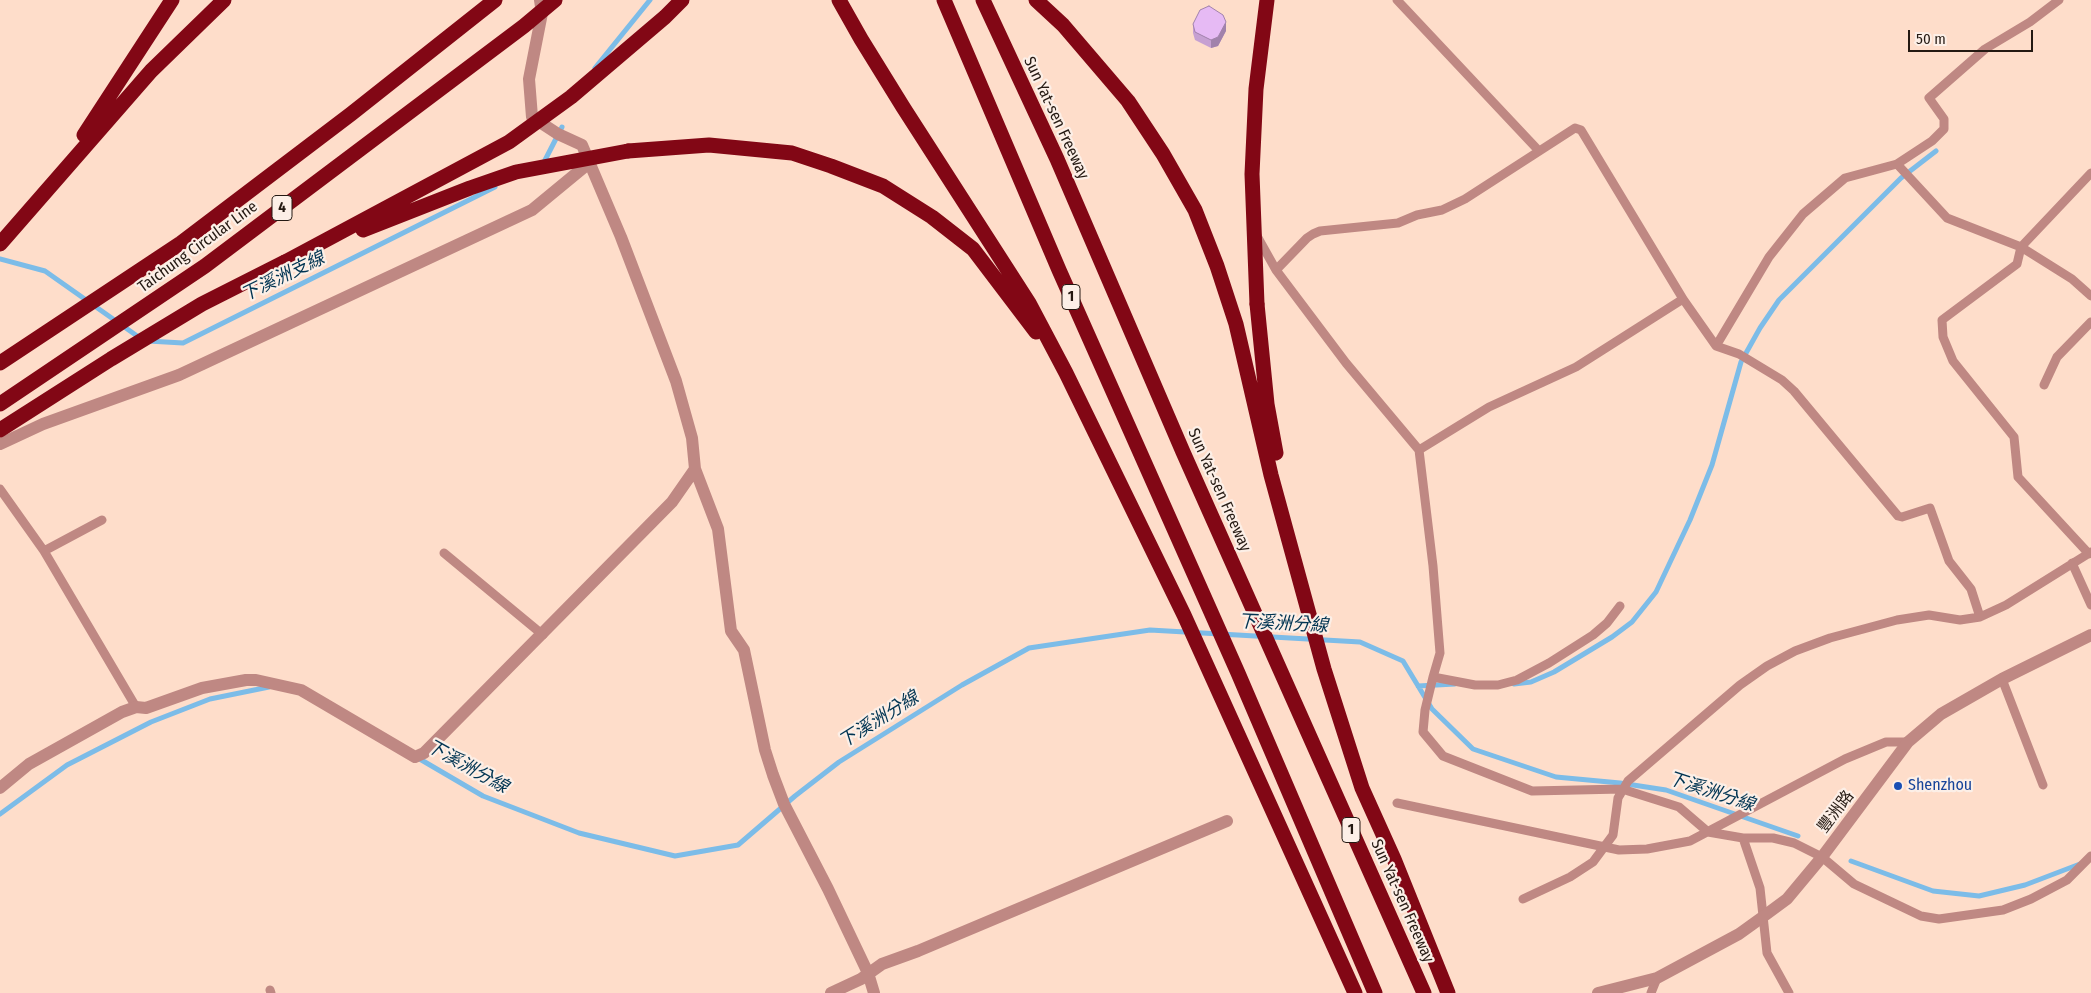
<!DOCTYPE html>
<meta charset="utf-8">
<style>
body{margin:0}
#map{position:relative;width:2091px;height:993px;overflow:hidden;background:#feddca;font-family:"Fira Sans Condensed",sans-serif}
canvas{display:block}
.scale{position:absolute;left:1908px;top:30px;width:125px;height:22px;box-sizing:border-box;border:2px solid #241912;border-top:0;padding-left:6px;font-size:15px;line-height:18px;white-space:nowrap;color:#241912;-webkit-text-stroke:4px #fcefe7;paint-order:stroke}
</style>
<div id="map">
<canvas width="2091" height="993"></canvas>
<div class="scale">50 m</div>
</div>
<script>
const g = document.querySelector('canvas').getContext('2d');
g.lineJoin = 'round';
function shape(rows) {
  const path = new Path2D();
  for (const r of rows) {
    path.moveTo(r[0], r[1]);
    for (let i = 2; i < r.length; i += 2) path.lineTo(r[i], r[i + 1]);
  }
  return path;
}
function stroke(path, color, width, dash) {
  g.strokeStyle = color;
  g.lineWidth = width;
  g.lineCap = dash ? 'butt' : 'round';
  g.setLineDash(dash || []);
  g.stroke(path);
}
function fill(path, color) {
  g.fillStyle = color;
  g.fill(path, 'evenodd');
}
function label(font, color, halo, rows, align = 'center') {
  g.font = font + ' "Fira Sans Condensed","Noto Sans TC",sans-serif';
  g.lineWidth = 4.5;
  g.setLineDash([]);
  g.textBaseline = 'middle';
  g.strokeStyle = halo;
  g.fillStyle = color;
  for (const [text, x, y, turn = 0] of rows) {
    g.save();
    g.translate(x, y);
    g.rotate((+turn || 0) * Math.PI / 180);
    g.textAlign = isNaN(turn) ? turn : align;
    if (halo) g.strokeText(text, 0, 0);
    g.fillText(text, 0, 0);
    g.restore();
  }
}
stroke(shape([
 [595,68,650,0],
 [543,164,562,127],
 [0,259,45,271,140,338],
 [148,341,183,343,495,187],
 [1514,684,1531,682,1554,672,1612,637,1632,622,1656,592,1690,520,1712,465,1741,362,1760,328,1779,300,1901,178,1936,151],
 [1418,686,1455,684],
 [418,758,483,796,579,833,675,856,738,845,795,796,839,762,962,685,1029,648,1150,630,1360,642,1403,661,1432,709,1473,749,1556,777,1620,783,1666,790,1798,836],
 [0,814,67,765,151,722,210,699,269,687],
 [1851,861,1933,891,1979,896,2025,885,2080,864]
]), '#7cbce8', 5);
stroke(shape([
 [1397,0,1539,151],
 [1897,164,1947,218,2021,247,2072,279,2091,296],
 [1257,236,1276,270,1346,363,1419,450,1433,566,1440,653,1433,677,1475,685,1498,685,1517,680,1549,663,1593,635,1607,623,1620,606],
 [1276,270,1307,238,1313,234,1320,231,1398,223,1417,215,1442,210,1465,199,1575,128,1581,130,1683,299,1716,346,1739,354,1782,380,1794,391,1898,516,1902,517,1930,508,1949,561,1971,589,1980,617],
 [1716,346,1769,257,1803,214,1845,178,1897,164,1932,141,1944,129,1944,119,1929,98,1985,49,2030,22,2059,0],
 [2044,385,2057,357,2091,322],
 [1419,450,1489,407,1576,367,1683,299],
 [0,489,44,551,136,707],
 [44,551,102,520],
 [444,553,543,635],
 [2089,554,2018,477,2014,437,1953,361,1943,337,1942,320,2017,264,2021,247,2091,173],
 [2072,563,2091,605],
 [1433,677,1425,710,1423,732,1443,756,1532,791,1622,789,1679,807,1708,832,1743,838,1760,888,1767,953,1789,993],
 [2002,679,2043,785],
 [1397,803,1619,850,1647,849,1690,841,1845,759,1886,742,1908,742],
 [1743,838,1773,838,1794,843,1822,857,1854,884,1921,916,1939,919,2003,910,2031,899,2067,880,2091,856],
 [1523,899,1570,877,1593,862,1613,835,1618,798,1628,781,1740,685,1767,666,1795,651,1830,638,1897,620,1929,615,1960,620,1980,617,2006,605,2091,552],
 [270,990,271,993],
 [1651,993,1657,978]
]), '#bf8883', 9);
stroke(shape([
 [540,0,542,13,529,79,532,117,558,134,582,145,621,237,676,381,692,438,695,469,718,529,731,631,744,650,765,750,773,775,784,804,828,889,868,973,874,993],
 [0,444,43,424,179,375,532,210,589,163],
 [0,788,29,764,122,712,136,707,146,708,202,688,246,680,256,680,301,690,415,757,424,753,672,502,695,469],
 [831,993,861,979,882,964,918,951,1227,821]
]), '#bf8883', 12);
stroke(shape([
 [1598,993,1657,978,1739,934,1764,916,1787,899,1822,857,1908,742,1941,714,2002,679,2091,635]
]), '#bf8883', 12);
stroke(shape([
 [839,0,861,39,903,107,1029,303,1066,373,1184,615,1355,993],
 [944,0,1059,270,1238,673,1375,993],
 [983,0,1057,159,1183,452,1424,993],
 [1036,0,1063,25,1128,101,1163,154,1195,210,1217,266,1236,324,1271,475,1324,669,1362,788,1394,859,1448,993],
 [84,135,172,0],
 [628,151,709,145,792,153,831,166,883,186,932,217,973,249,1036,332],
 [0,244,151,71,224,0],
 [1257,304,1267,404,1276,453],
 [0,363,181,243,351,114,495,0],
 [0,430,111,359,202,304,285,262]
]), '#820715', 15);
stroke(shape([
 [363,230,470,188,516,172,628,151],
 [285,262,509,142,571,97,665,17,682,0],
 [1257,304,1252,174,1256,89,1267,0],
 [0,404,205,266,524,26,555,0]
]), '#820715', 15);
fill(shape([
 [1193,24,1226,31,1218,46,1211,48,1195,40,1193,33]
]), '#c6a0d2');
fill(shape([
 [1226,22,1226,31,1218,46,1211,48,1211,40]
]), '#a182ab');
const building = shape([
 [1209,6,1223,15,1226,22,1218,37,1211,40,1195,32,1193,24,1200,10,1209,6]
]);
fill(building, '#e6baf4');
stroke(building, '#a182ab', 1);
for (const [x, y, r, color] of [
 [1898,786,5,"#1a4fb4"]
]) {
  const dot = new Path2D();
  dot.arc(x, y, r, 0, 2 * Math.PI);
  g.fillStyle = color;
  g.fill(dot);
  stroke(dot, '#fcefe7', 2);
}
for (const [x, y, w] of [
 [282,208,20],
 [1071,297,18],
 [1351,830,18]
]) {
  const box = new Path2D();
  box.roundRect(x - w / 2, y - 12.5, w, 25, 4);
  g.fillStyle = '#fcefe7';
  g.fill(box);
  stroke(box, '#241912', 1);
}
label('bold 15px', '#241912', null, [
 ["4",282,208],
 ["1",1071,297],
 ["1",1351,830]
]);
label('16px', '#241912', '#fcefe7', [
 ["Sun Yat-sen Freeway",1056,118,65],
 ["Taichung Circular Line",198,247,-36],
 ["Sun Yat-sen Freeway",1219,490,66],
 ["豐洲路",1836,812,-53],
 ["Sun Yat-sen Freeway",1402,901,66]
]);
label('16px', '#164399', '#fcefe7', [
 ["Shenzhou",1908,786]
], 'left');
label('italic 18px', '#003452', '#fcefe7', [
 ["下溪洲支線",283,277,-26],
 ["下溪洲分線",1283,624,3],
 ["下溪洲分線",879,720,-32],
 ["下溪洲分線",467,767,29],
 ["下溪洲分線",1711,792,18]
]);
</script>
